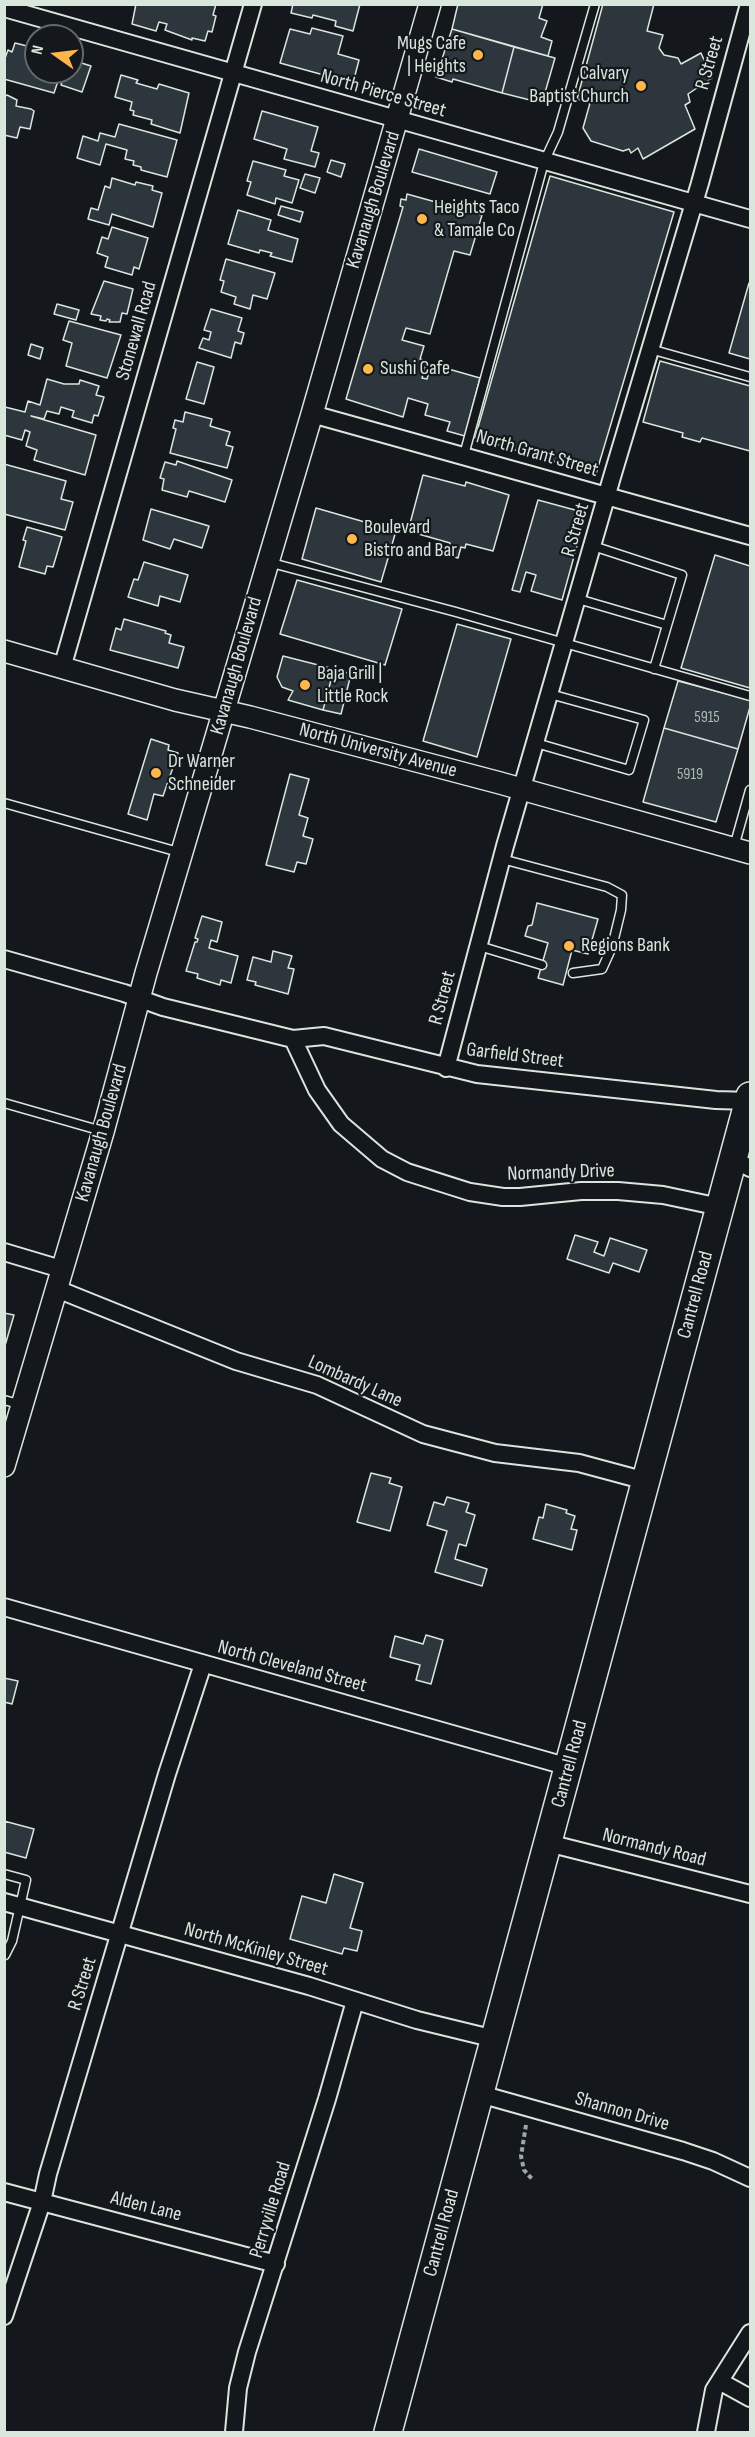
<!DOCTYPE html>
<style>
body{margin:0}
#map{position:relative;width:755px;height:2437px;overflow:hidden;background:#14181c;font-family:"Sofia Sans Condensed",sans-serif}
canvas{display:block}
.frame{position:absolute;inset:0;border:6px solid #d8e6dc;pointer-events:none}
.north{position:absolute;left:24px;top:24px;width:60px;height:60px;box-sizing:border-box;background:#14181c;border:2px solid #626a69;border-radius:50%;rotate:284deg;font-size:16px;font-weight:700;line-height:24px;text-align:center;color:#d8e6dc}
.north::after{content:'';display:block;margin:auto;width:21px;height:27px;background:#ffb74d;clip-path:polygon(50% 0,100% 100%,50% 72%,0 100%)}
</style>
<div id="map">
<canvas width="755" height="2437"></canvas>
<div class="frame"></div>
<div class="north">N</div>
</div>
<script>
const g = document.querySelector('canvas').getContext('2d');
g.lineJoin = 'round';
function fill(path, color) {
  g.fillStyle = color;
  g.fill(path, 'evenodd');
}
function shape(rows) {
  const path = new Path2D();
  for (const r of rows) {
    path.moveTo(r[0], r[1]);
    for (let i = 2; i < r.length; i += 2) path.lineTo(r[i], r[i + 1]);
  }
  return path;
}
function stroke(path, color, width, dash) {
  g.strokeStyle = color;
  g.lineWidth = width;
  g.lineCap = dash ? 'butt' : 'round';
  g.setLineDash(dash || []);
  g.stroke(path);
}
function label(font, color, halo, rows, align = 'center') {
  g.font = font + ' "Sofia Sans Condensed",sans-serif';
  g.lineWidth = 4.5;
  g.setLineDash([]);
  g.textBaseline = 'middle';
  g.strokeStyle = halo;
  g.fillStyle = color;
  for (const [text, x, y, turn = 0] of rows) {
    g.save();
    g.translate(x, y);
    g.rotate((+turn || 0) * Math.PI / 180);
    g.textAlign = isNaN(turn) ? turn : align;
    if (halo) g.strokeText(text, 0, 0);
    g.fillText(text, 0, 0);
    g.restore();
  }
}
const building = shape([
 [136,4,216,4,213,15,216,16,212,32,208,31,205,41,192,38,192,40,165,30,167,24,159,22,156,31,132,24,136,4],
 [293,4,360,4,353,31,335,26,336,21,313,15,312,18,291,13,293,4],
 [458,4,543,4,539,18,547,21,541,37,552,41,548,56,452,29,458,4],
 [603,4,654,4,647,31,663,35,659,48,664,55,678,58,681,64,701,53,712,78,688,94,690,102,685,105,695,129,643,159,638,148,631,153,629,149,623,151,591,141,583,128,590,103,577,99,603,4],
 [312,28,343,36,338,54,359,60,353,83,280,63,290,29,310,34,312,28],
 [452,29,514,47,502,93,453,79,452,82,436,77,452,29],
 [15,43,35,48,36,72,61,72,54,93,4,79,4,61,8,50,12,52,15,43],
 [514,47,555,58,542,103,502,93,514,47],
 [72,60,91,66,82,92,61,85,65,72,72,72,72,60],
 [121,75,138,80,136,83,157,89,159,84,189,93,180,133,151,124,152,120,133,115,134,111,130,110,132,102,115,97,121,75],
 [7,95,17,100,16,106,31,109,34,111,30,129,20,127,17,138,4,135,4,97,7,95],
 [262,111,318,127,311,151,319,153,315,167,284,159,287,149,254,139,262,111],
 [119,124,177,140,167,177,141,170,141,167,133,165,134,161,125,159,127,150,106,144,100,165,77,158,83,136,98,141,100,133,115,137,119,124],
 [419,149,497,172,490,194,412,172,419,149],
 [331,160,345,164,341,177,327,172,331,160],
 [253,161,286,170,284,176,299,180,292,203,276,198,275,204,247,195,251,182,247,181,253,161],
 [305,174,320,178,315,193,300,188,305,174],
 [550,176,674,212,596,474,475,438,550,176],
 [112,178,135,185,136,182,153,186,152,190,162,193,153,227,112,214,109,225,88,219,91,208,98,210,105,186,110,188,112,178],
 [407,194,482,215,470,255,454,251,430,334,406,328,402,340,424,346,420,359,427,361,422,378,427,379,431,364,480,378,465,436,447,431,450,422,425,415,428,404,408,398,403,417,346,399,403,207,400,206,401,199,406,200,407,194],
 [281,206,303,212,300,222,278,215,281,206],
 [238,210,271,220,268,230,298,239,292,262,270,256,272,253,260,250,259,253,228,244,238,210],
 [112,227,148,238,139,269,134,267,132,275,105,267,108,257,97,253,102,237,108,239,112,227],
 [226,259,275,273,267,299,253,295,250,309,234,304,236,297,221,292,224,281,220,280,226,259],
 [104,281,133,289,127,314,122,313,120,322,109,322,110,320,107,319,106,321,100,320,101,316,91,314,104,281],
 [749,283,750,284,750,359,729,353,749,283],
 [57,304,79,310,76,320,54,314,57,304],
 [211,309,242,318,238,331,244,333,241,344,235,342,231,358,199,348,203,338,209,340,211,332,204,330,211,309],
 [69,321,121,335,107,378,66,366,72,343,63,340,69,321],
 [31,344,43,348,40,359,28,355,31,344],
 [660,361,750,386,750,451,702,438,700,442,682,437,683,433,643,422,660,361],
 [197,362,214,367,204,404,186,399,197,362],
 [47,379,64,384,79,384,80,380,99,386,96,395,104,397,98,416,94,415,92,423,72,417,74,411,61,407,59,414,47,411,44,419,31,416,96,435,85,475,34,460,37,450,26,446,30,432,25,430,22,440,4,435,5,407,25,412,28,401,40,405,47,379],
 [185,412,212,419,210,426,230,432,226,445,233,447,227,468,170,453,176,429,173,428,175,420,183,422,185,412],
 [177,461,232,480,225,502,189,491,187,497,162,490,164,479,160,478,165,462,176,465,177,461],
 [4,464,66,481,61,499,73,502,65,530,4,514,4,464],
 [423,475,465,486,466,482,509,495,493,551,466,544,465,548,461,547,458,558,447,555,450,543,408,531,423,475],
 [538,500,586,513,562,600,531,591,536,575,526,572,520,592,512,590,538,500],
 [316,508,396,531,381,582,302,559,316,508],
 [151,509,209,526,202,548,174,539,170,549,143,540,151,509],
 [27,527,62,537,53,567,47,566,45,574,19,567,26,541,23,540,27,527],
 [715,555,750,566,750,688,681,668,715,555],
 [144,562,188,575,180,602,160,596,158,606,128,597,134,579,138,580,144,562],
 [297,580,402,609,385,665,280,634,297,580],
 [124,619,166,631,165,633,171,635,169,643,184,647,178,668,110,650,116,628,121,630,124,619],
 [457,624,511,639,477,757,423,741,457,624],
 [283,656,334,669,323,710,288,700,293,691,282,687,277,677,283,656],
 [334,669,351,674,341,714,323,710,334,669],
 [678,681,750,700,750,707,738,749,664,728,678,681],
 [664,728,738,749,716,822,643,802,664,728],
 [151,739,169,745,168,750,178,753,163,796,154,794,147,820,128,814,151,739],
 [290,774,309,779,299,815,308,818,303,836,313,839,306,864,297,862,294,872,266,865,290,774],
 [537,903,598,919,588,954,572,950,563,985,538,978,548,943,525,936,528,926,532,925,537,903],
 [202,916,222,922,217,942,211,940,209,948,238,956,231,983,221,980,220,985,197,978,198,974,186,971,195,942,197,942,198,939,195,938,202,916],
 [273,951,292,956,288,968,294,969,288,994,255,985,256,982,247,980,253,957,271,962,273,951],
 [575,1235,598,1242,594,1252,604,1256,610,1238,647,1250,639,1272,613,1263,609,1273,567,1259,575,1235],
 [4,1313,14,1315,4,1349,4,1313],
 [371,1473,391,1478,389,1483,402,1487,390,1531,357,1522,371,1473],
 [447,1497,469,1503,466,1512,475,1515,466,1546,459,1544,455,1559,487,1569,482,1586,435,1572,447,1531,427,1525,434,1502,444,1505,447,1497],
 [546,1504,567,1510,566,1513,575,1516,571,1529,577,1530,572,1550,533,1539,539,1517,543,1518,546,1504],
 [426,1635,443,1640,431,1684,416,1680,420,1665,390,1657,395,1636,423,1644,426,1635],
 [4,1678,18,1681,12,1704,4,1702,4,1678],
 [4,1821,34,1829,26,1858,4,1852,4,1821],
 [334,1874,363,1883,350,1928,362,1931,357,1951,344,1948,342,1954,290,1939,302,1896,326,1903,334,1874]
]);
fill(building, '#2c363c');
stroke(building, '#d8e6dc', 1.5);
const service = shape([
 [650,349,750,377],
 [464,455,544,162,558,132,595,4],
 [593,546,682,575,654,669],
 [268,562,456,612,750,696],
 [578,599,667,625],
 [536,743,629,770,644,720,550,694],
 [4,803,182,853],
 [734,847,750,790],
 [502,859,607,887,622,895,621,910,612,947,602,969,573,973],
 [479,946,542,965],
 [4,1103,102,1131],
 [4,1400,22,1405],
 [4,1874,26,1880,12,1941,5,1955]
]);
const minor = shape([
 [4,8,750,219],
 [312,414,750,536],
 [62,668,253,4],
 [4,959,124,993,163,1007,293,1039,324,1036,477,1074,716,1100,750,1101],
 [293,1039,317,1090,341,1124,382,1159,407,1172,470,1192,503,1197,520,1197,581,1191,618,1191,663,1195,720,1207],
 [446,1068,505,846,612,477,700,183,749,4],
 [733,1159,750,1168],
 [4,1252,61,1269],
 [57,1289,236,1361,317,1385,423,1434,495,1453,579,1463,646,1481],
 [4,1607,569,1767],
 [548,1843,750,1894],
 [4,1902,309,1986,417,2020,495,2039],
 [480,2094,683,2151,713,2161,750,2178],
 [4,2192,276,2264],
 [4,2316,42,2202,48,2174,167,1774,203,1664],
 [721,2382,750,2398],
 [234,2432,238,2388,247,2352,327,2099,355,2001],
 [706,2432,714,2390,750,2333]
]);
const tertiary = shape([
 [4,651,175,700,250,717,500,783,750,853],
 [4,1466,103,1132,146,973,312,414,430,4]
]);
const primary = shape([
 [388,2432,750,1096]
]);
stroke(service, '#d8e6dc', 11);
stroke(minor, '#d8e6dc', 20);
stroke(tertiary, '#d8e6dc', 24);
stroke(primary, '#d8e6dc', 30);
stroke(shape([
 [526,2125,521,2156,524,2170,533,2180]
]), '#9da8a2', 4, [4.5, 3]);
stroke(service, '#14181c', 8);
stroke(minor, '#14181c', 16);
stroke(tertiary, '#14181c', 21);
stroke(primary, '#14181c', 27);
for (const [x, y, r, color] of [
 [478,55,6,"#ffb74d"],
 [641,86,6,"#ffb74d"],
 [422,219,6,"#ffb74d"],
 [368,369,6,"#ffb74d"],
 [352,539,6,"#ffb74d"],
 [305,685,6,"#ffb74d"],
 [156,773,6,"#ffb74d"],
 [569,946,6,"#ffb74d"]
]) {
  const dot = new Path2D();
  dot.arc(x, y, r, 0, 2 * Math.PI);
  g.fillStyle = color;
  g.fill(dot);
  stroke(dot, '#14181c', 2);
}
label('16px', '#adbab4', null, [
 ["5915",707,718],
 ["5919",690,775]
]);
label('20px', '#d8e6dc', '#14181c', [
 ["Mugs Cafe",466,44,"right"],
 ["| Heights",466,67,"right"],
 ["Calvary",629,74,"right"],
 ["Baptist Church",629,97,"right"],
 ["Heights Taco",434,208],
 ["& Tamale Co",434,231],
 ["Sushi Cafe",380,369],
 ["Boulevard",364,528],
 ["Bistro and Bar",364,551],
 ["Baja Grill |",317,674],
 ["Little Rock",317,697],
 ["Dr Warner",168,762],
 ["Schneider",168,785],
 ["Regions Bank",581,946]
], 'left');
label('20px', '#d8e6dc', '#14181c', [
 ["R Street",710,63,-74],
 ["North Pierce Street",383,94,16],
 ["Kavanaugh Boulevard",374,200,-73],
 ["Stonewall Road",137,331,-74],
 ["North Grant Street",537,454,16],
 ["R Street",576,530,-74],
 ["Kavanaugh Boulevard",237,666,-74],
 ["North University Avenue",378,751,15],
 ["R Street",443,998,-75],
 ["Garfield Street",515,1056,7],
 ["Kavanaugh Boulevard",102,1133,-74],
 ["Normandy Drive",561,1173,-2],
 ["Cantrell Road",696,1295,-75],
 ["Lombardy Lane",355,1382,24],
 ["North Cleveland Street",292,1667,15],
 ["Cantrell Road",570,1764,-75],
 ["Normandy Road",654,1848,14],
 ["North McKinley Street",256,1950,16],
 ["R Street",83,1984,-73],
 ["Shannon Drive",622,2112,16],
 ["Alden Lane",146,2207,14],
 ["Perryville Road",271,2210,-73],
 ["Cantrell Road",442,2233,-75]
]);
</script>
